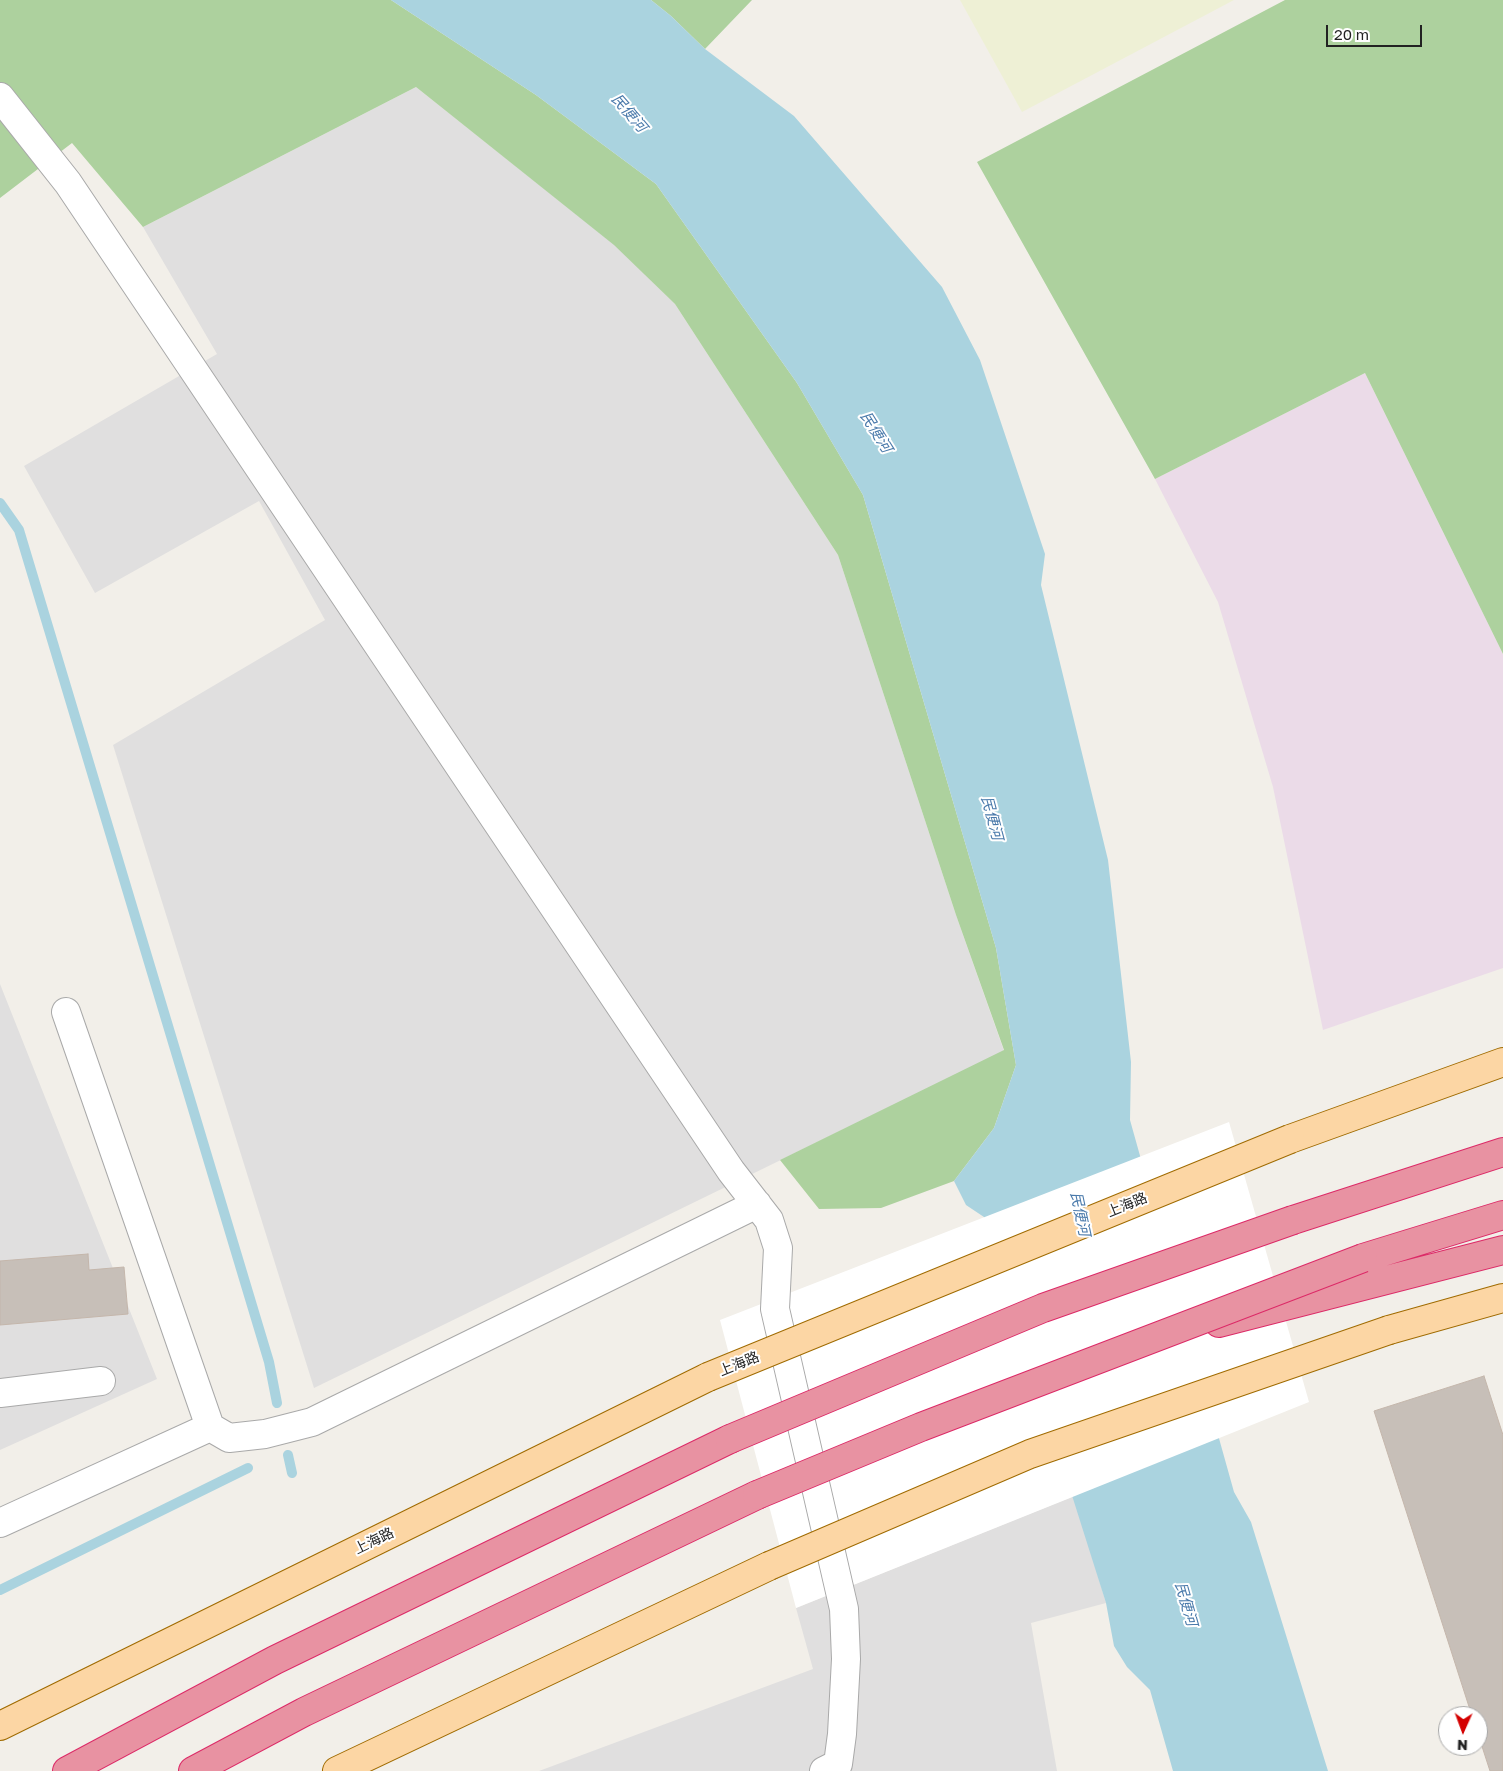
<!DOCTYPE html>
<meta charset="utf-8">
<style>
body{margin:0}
#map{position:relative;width:1503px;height:1771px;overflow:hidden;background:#f2efe9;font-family:"Golos Text",sans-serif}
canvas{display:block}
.north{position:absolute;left:1438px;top:1706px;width:50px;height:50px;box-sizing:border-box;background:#fff;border:1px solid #a7a7a7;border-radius:50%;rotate:182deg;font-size:14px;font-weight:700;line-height:20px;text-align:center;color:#222}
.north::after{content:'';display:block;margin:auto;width:18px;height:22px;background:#d40000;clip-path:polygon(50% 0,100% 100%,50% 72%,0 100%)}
.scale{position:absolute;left:1326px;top:25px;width:96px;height:22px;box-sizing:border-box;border:2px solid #222;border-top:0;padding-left:6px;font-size:15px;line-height:18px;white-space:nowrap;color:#222;-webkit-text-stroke:4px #fff;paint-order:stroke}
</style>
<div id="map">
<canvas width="1503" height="1771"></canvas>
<div class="north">N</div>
<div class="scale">20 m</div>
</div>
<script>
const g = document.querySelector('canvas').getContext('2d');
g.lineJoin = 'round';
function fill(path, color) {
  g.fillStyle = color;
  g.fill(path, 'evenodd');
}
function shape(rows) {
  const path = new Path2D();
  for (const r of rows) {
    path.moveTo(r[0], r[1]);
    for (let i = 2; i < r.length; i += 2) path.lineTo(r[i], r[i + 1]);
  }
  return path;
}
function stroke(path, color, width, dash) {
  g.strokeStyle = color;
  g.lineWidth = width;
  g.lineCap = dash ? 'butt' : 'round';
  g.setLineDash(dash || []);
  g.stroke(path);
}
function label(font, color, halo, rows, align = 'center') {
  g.font = font + ' "Golos Text","Noto Sans SC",sans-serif';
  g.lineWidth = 4;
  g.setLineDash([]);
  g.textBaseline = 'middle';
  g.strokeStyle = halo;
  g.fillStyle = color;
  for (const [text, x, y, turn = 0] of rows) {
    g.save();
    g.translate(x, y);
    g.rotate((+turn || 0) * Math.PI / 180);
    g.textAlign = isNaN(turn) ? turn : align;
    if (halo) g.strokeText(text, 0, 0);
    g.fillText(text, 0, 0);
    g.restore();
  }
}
fill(shape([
 [416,87,615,245,675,304,838,555,956,915,1004,1051,314,1388,113,745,325,620,259,501,95,593,24,466,217,354,143,227],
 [0,984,157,1379,0,1450],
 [1074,1496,1106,1603,1031,1623,1057,1771,539,1771,813,1669,796,1608]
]), '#e0dfdf');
fill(shape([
 [1365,373,1503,654,1503,968,1323,1030,1273,787,1218,602,1155,479]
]), '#ebdbe8');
fill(shape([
 [960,0,1234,0,1022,112]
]), '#eef0d5');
fill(shape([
 [0,0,391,0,536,95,656,184,797,383,863,495,996,948,1016,1065,994,1128,954,1181,881,1208,819,1209,780,1160,1004,1050,956,915,838,555,675,304,614,245,416,87,143,227,72,143,0,198],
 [651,0,752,0,705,49,671,16],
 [1285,0,1503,0,1503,654,1365,373,1155,479,977,162]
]), '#add19e');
fill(shape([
 [391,0,651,0,671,16,705,49,794,116,942,287,980,360,1045,554,1041,585,1108,860,1131,1062,1130,1120,1234,1492,1251,1522,1328,1771,1173,1771,1150,1690,1127,1667,1114,1646,1106,1603,984,1217,966,1205,954,1181,994,1128,1016,1065,996,948,863,495,797,383,656,184,536,95]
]), '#aad3df');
fill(shape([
 [1229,1122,1309,1402,796,1608,720,1320]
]), '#fff');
stroke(shape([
 [0,503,19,530,269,1362,277,1403],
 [288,1455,292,1473],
 [0,1590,248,1468]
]), '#aad3df', 10);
const building = shape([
 [88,1254,89,1270,124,1267,128,1314,0,1325,0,1261,88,1254],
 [1484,1376,1503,1435,1503,1771,1490,1771,1478,1734,1478,1716,1472,1716,1374,1411,1484,1376]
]);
fill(building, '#c7bfb8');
stroke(building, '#c4b6ab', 1);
const minor = shape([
 [0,97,68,183,731,1171,769,1220,778,1248,775,1309,844,1609,846,1659,842,1734,838,1764,824,1771],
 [66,1012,210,1427,229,1438,265,1434,312,1422,757,1204],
 [0,1393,101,1381],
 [0,1523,210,1427]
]);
const major = shape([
 [1290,1139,1503,1062],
 [1389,1330,1503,1298],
 [0,1726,708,1377],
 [337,1771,769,1566]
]);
const highway = shape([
 [1293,1220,1503,1152],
 [1363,1258,1503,1215],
 [1219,1323,1503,1250],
 [67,1771,275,1660,730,1439],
 [193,1771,304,1712,757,1495]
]);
stroke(minor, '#a9a9a9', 30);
stroke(major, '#a06b00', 30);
stroke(highway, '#dc2a67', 30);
stroke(minor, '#fff', 28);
stroke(major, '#fcd6a4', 28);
stroke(highway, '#e892a2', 28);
const majorBridge = shape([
 [708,1377,1290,1139],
 [769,1566,1030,1454,1389,1330]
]);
const highwayBridge = shape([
 [730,1439,1043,1308,1293,1220],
 [757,1495,921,1427,1363,1258]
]);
stroke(majorBridge, '#a06b00', 30, []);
stroke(highwayBridge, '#dc2a67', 30, []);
stroke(majorBridge, '#fcd6a4', 28);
stroke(highwayBridge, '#e892a2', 28);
label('14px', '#222', '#fff', [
 ["上海路",1127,1205,-22],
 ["上海路",739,1364,-22],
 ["上海路",374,1541,-26]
]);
label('italic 15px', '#4a7aab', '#fff', [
 ["民便河",629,113,49],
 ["民便河",876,432,58],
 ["民便河",992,818,75],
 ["民便河",1080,1214,78],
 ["民便河",1186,1604,74]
]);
</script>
